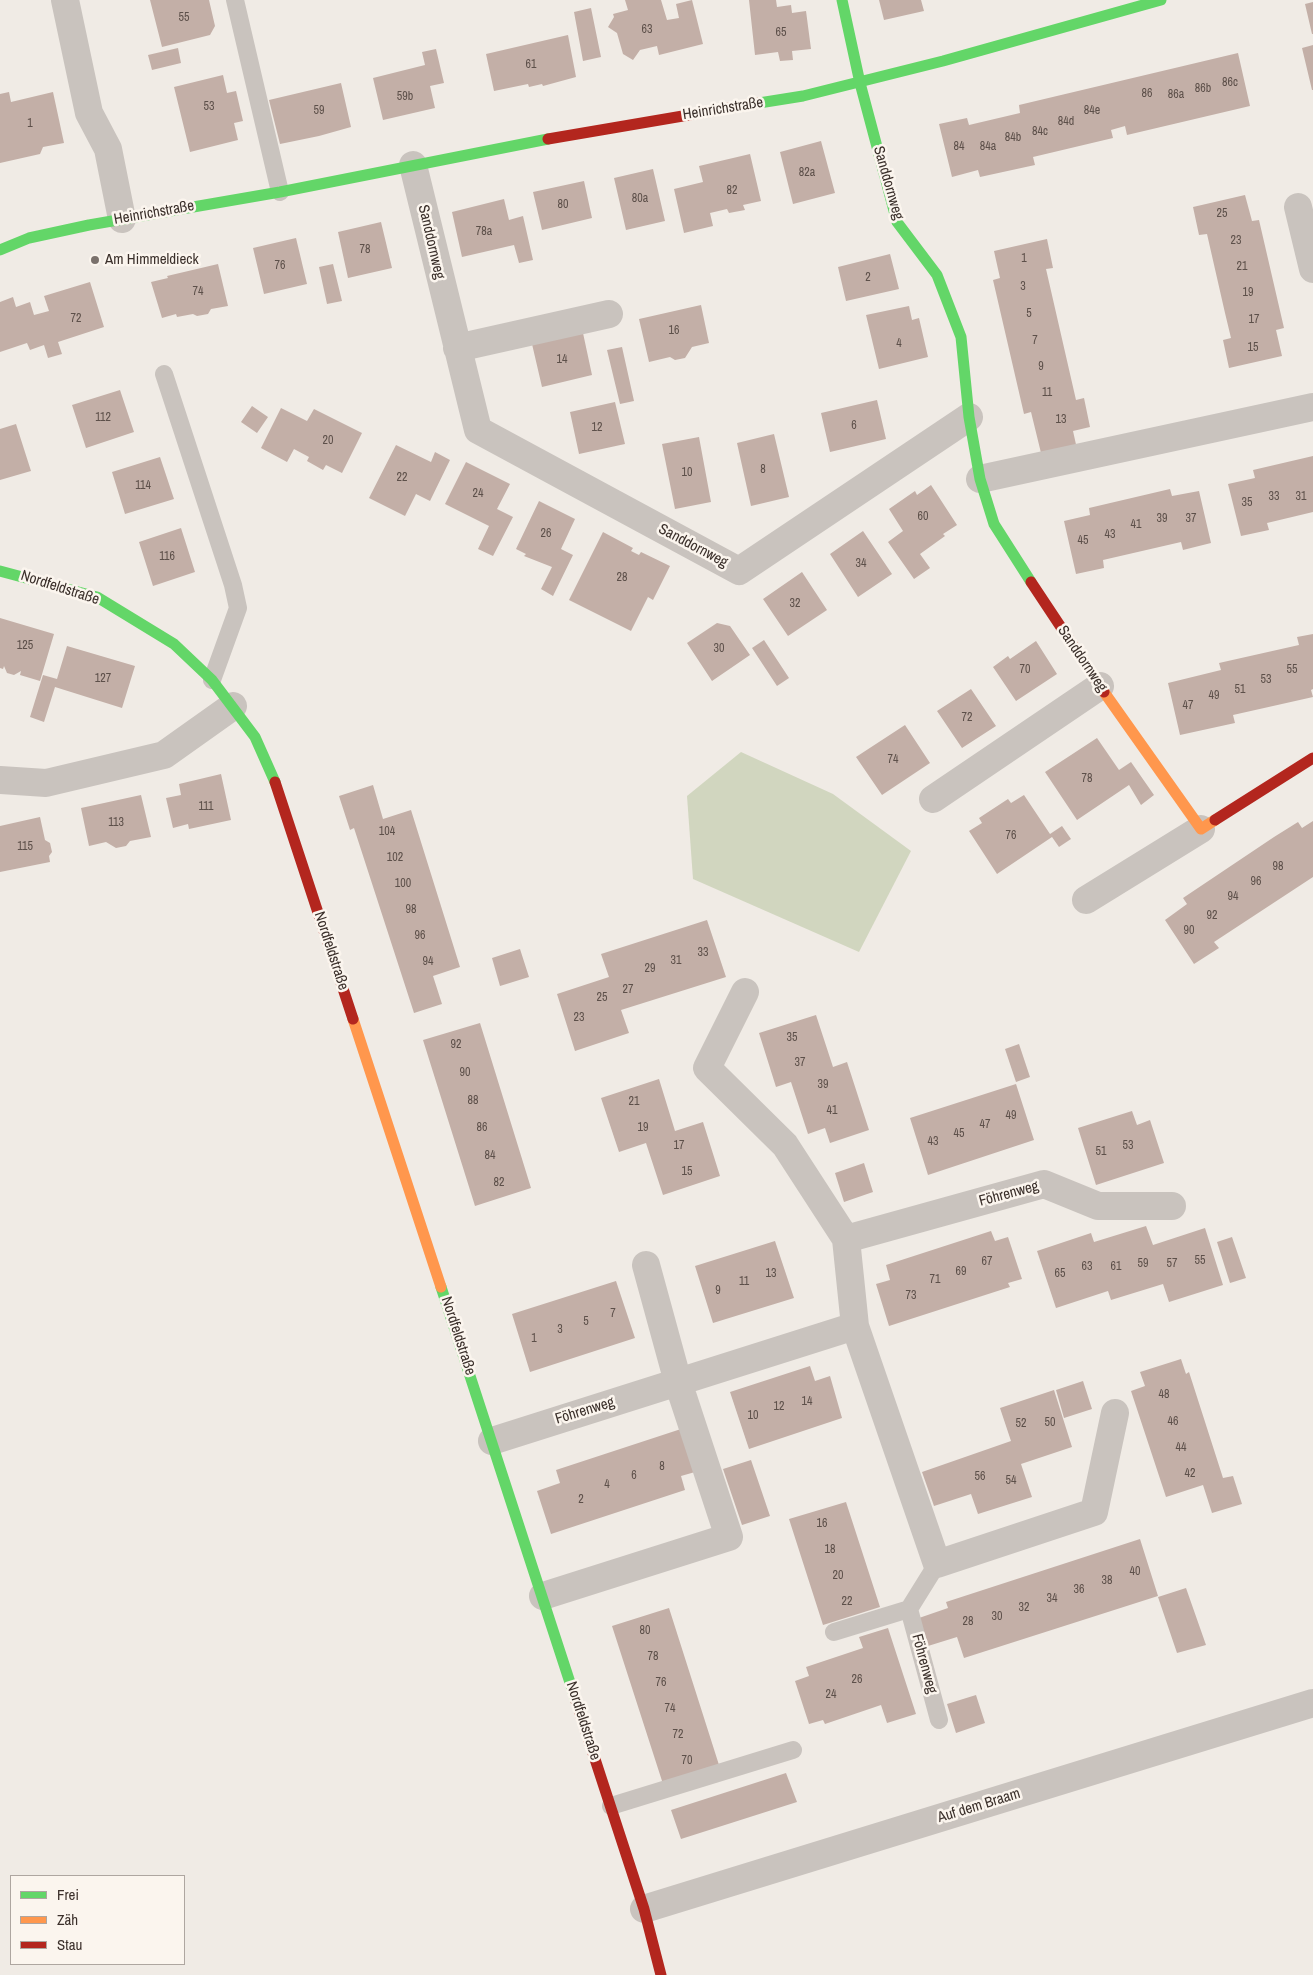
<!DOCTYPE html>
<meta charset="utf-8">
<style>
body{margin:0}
#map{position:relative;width:1313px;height:1975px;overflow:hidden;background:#f0ebe5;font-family:"Archivo Narrow",sans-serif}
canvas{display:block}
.legend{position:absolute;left:10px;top:1875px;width:175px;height:90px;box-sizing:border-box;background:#fbf5ee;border:1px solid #aea6a0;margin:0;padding:6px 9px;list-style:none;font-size:15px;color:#3b302b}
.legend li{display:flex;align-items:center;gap:10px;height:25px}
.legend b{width:25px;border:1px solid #aea6a0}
</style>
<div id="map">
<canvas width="1313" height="1975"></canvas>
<ul class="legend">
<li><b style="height:6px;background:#63d668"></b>Frei</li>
<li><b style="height:6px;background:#ff974d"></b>Zäh</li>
<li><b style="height:6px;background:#b3261e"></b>Stau</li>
</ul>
</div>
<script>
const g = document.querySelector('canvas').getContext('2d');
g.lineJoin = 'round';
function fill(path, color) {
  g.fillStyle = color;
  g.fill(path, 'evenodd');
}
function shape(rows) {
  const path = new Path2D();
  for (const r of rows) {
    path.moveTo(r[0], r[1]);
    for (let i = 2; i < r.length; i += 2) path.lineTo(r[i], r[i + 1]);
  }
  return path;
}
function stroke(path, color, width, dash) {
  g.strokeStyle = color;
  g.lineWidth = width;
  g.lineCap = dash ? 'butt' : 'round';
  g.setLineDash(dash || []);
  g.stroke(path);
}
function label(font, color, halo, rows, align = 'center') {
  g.font = font + ' "Archivo Narrow",sans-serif';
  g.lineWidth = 5;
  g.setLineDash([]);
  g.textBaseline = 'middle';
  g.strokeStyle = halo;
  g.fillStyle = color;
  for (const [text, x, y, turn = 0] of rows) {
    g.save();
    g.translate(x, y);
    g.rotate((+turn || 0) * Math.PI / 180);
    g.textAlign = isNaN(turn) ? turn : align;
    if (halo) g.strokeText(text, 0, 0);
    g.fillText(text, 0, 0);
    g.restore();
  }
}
fill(shape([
 [741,752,833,794,911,851,859,952,693,879,687,796]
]), '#d1d6bf');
fill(shape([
 [150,0,209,0,215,26,210,35,162,47],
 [625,0,661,0,667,20,679,18,676,4,692,0,703,44,659,55,657,46,640,50,633,60,623,54,617,33,608,27,614,17,613,14,628,10],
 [749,0,776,0,777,7,791,5,792,13,806,11,811,49,792,51,793,60,780,61,778,52,755,55],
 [879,0,921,0,924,11,884,20],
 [1313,2,1313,34,1312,34,1305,4],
 [591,8,601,57,583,61,574,12],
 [568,35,576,77,543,86,542,84,529,87,528,84,494,91,486,54],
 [1313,45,1313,90,1312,90,1302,48],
 [178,48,181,63,152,70,148,55],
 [436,49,444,83,430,86,435,108,383,120,373,78,425,65,422,52],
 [1238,53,1250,106,1127,135,1125,126,1111,130,1113,138,1033,157,1035,165,980,177,978,170,952,177,939,124,967,118,969,125,1020,113,1019,105],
 [223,75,227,93,236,91,243,121,234,123,238,140,190,152,174,87],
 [341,83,351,127,319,136,280,144,269,100],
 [9,92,11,102,53,92,64,143,43,147,40,154,0,163,0,94],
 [821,141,835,193,793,204,780,152],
 [750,154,761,201,743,205,745,210,729,213,727,209,710,213,713,226,684,233,674,189,703,182,699,166],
 [653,169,665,221,626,230,614,178],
 [584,181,592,218,542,230,533,192],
 [1245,195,1252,221,1259,220,1284,328,1276,330,1282,356,1229,368,1223,340,1231,338,1225,313,1207,234,1199,235,1193,207],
 [504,199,509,220,523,216,533,260,519,263,514,245,462,257,452,212],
 [381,222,392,268,348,278,338,232],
 [296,238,307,284,264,294,253,248],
 [1047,239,1053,268,1046,269,1076,400,1084,398,1090,427,1073,431,1077,449,1042,457,1031,412,1024,414,993,280,1000,278,994,251],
 [890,254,899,289,846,301,838,267],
 [218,264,228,306,211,309,208,314,197,316,193,314,177,317,176,314,162,318,151,282,168,278,167,276],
 [333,264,342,301,327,304,319,267],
 [90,282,104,327,58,342,62,354,48,358,44,345,30,350,27,343,0,352,0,302,13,297,16,307,30,302,34,315,49,311,44,296],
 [701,305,709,343,692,347,685,358,675,360,670,357,649,362,639,319],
 [909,306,912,320,919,318,928,357,879,369,866,315],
 [583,333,592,375,542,387,532,344],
 [622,347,634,401,620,404,607,350],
 [120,390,134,432,86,448,72,405],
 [877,400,886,439,830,452,821,413],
 [615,402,625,444,579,454,570,412],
 [252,406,268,417,257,433,241,422],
 [281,408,307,421,314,409,362,433,342,473,326,465,323,470,307,461,309,457,294,449,287,462,261,448],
 [16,424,31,471,0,480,0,429],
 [774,434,789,497,751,506,737,443],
 [699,437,711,502,675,509,662,444],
 [396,445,431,462,435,452,450,460,430,501,416,494,405,516,369,498],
 [1313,456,1313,512,1267,523,1269,530,1241,536,1228,484,1255,478,1253,470],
 [160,457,174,499,125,514,112,472],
 [466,462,510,484,497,509,513,517,493,556,478,549,489,526,445,504],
 [931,485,957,525,943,534,945,536,920,554,930,568,914,579,888,542,903,531,889,509,915,491,917,495],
 [1170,489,1172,496,1199,491,1211,543,1183,550,1181,542,1103,560,1104,568,1076,574,1064,521,1090,515,1089,508],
 [539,501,575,519,561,549,573,555,553,596,541,589,552,567,524,556,526,554,516,549],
 [181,528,195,572,153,586,139,542],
 [863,531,892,574,858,597,830,554],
 [603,532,633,548,631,551,639,555,641,552,670,566,653,600,648,597,631,631,569,600],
 [802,572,827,610,788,636,763,599],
 [0,618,54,634,40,681,20,675,21,671,14,675,7,673,4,666,3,669,0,668],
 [717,623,730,626,750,655,712,681,687,643],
 [1313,634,1313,689,1311,690,1313,697,1233,715,1235,723,1180,735,1168,683,1221,670,1219,663,1299,645,1297,637],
 [764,640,789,678,777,686,752,648],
 [1036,641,1057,674,1016,701,993,667,1008,656,1010,659],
 [67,646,135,666,122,708,55,687,44,722,30,717,43,675,57,679],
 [971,689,996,726,962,748,937,711],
 [905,725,930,763,882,795,856,757],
 [1097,738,1119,770,1131,762,1154,795,1141,805,1129,785,1077,820,1045,772],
 [221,774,231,820,189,829,188,824,173,828,166,798,181,795,179,784],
 [373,785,383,819,411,810,460,967,433,976,442,1004,414,1013,354,828,350,830,339,796],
 [141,795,151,837,130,841,126,846,116,848,106,842,89,846,81,808],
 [1024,795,1050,834,1062,826,1071,839,1059,847,1052,837,997,874,969,831,982,823,979,818,1008,799,1011,803],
 [40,817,45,840,50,843,52,852,49,856,50,862,0,872,0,826],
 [1313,821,1313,877,1214,942,1219,948,1194,964,1165,920,1187,904,1183,898,1274,837,1298,822,1302,828],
 [707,920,726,977,621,1010,629,1033,575,1051,557,994,609,977,601,954],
 [520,949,529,977,500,986,492,958],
 [816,1015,833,1067,847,1062,869,1130,830,1143,825,1128,808,1134,791,1082,776,1087,759,1033],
 [480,1023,531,1188,475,1206,423,1040],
 [1019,1044,1030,1077,1016,1082,1005,1049],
 [659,1079,675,1131,703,1122,720,1176,663,1195,646,1143,619,1152,601,1098],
 [1016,1084,1034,1140,928,1175,910,1118],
 [1132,1111,1137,1125,1150,1120,1164,1163,1096,1185,1078,1128],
 [864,1163,873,1192,844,1202,835,1173],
 [1146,1226,1153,1245,1205,1228,1223,1285,1169,1302,1163,1284,1111,1300,1108,1291,1056,1308,1037,1251,1091,1233,1094,1242],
 [991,1231,995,1241,1008,1237,1022,1279,1008,1283,1010,1287,889,1326,876,1284,890,1280,886,1265],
 [1232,1237,1246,1278,1230,1283,1217,1242],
 [775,1241,794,1298,713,1323,695,1266],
 [616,1281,635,1338,530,1372,512,1314],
 [1181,1359,1186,1374,1189,1372,1223,1478,1233,1476,1242,1504,1212,1513,1203,1485,1166,1497,1131,1391,1145,1386,1140,1372],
 [810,1366,815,1381,830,1376,842,1418,749,1449,730,1392],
 [1083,1381,1092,1409,1064,1418,1056,1390],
 [1054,1390,1072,1447,1021,1464,1032,1497,978,1514,971,1494,934,1506,922,1472,1011,1441,1000,1408],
 [681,1429,695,1472,681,1476,685,1490,551,1534,537,1491,560,1483,556,1470],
 [751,1460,770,1516,742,1525,723,1469],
 [846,1502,880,1607,823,1625,789,1519],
 [1140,1539,1158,1596,964,1658,957,1637,928,1646,919,1618,948,1608,946,1602],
 [1186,1588,1206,1645,1177,1653,1158,1597],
 [669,1608,719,1765,663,1784,612,1626],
 [888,1628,916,1714,887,1723,881,1705,825,1724,823,1720,809,1724,795,1681,809,1676,806,1667,863,1648,859,1637],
 [976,1695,985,1723,956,1733,947,1704],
 [786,1773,797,1802,681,1839,671,1810]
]), '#c3afa7');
stroke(shape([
 [235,0,280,192],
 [164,374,233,585,238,608,212,680],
 [909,1609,939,1720],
 [834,1632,909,1609,937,1564],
 [611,1806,793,1750]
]), '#c9c3be', 18);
stroke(shape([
 [65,0,89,113,108,149,122,219],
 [413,165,478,430,739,571,969,417],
 [1298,207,1313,269],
 [457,348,609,314],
 [980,479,1313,407],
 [0,780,46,783,164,755,233,706],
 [933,799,1100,686],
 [1086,900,1201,829],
 [745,992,707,1068,785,1145,846,1239,855,1326,937,1564,1094,1512,1115,1413],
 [846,1239,1044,1184,1098,1206,1172,1206],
 [492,1441,855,1326],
 [543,1596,729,1537,678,1382,646,1265],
 [644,1909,1313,1703]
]), '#c9c3be', 28);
stroke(shape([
 [842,0,860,83,897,222,937,275,961,337,969,417,980,479,994,524,1031,582],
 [759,103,803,96,943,61,1161,0],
 [0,250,29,238,89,225,280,192,548,139],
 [0,571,97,597,174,644,212,680,255,737,275,782],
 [441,1287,576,1701]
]), '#63d668', 11);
stroke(shape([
 [1104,692,1201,829,1215,820],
 [353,1019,441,1287]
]), '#ff974d', 11);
stroke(shape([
 [548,139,759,103],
 [1031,582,1104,692],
 [275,782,353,1019],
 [1215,820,1313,758],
 [576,1701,644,1909,661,1975]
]), '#b3261e', 11);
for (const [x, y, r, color] of [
 [95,260,5,"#7a716c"]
]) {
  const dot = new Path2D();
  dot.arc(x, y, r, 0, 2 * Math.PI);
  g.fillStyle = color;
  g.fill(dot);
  stroke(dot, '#fbf5ee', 2);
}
label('12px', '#5d504a', null, [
 ["55",184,18],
 ["63",647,30],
 ["65",781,33],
 ["61",531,65],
 ["86c",1230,83],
 ["86b",1203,89],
 ["86",1147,94],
 ["86a",1176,95],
 ["59b",405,97],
 ["53",209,107],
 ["59",319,111],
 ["84e",1092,111],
 ["84d",1066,122],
 ["1",30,124],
 ["84c",1040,132],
 ["84b",1013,138],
 ["84",959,147],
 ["84a",988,147],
 ["82a",807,173],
 ["82",732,191],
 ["80a",640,199],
 ["80",563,205],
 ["25",1222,214],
 ["78a",484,232],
 ["23",1236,241],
 ["78",365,250],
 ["1",1024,259],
 ["76",280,266],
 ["21",1242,267],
 ["2",868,278],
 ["3",1023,287],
 ["74",198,292],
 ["19",1248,293],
 ["5",1029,314],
 ["72",76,319],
 ["17",1254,320],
 ["16",674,331],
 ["7",1035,341],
 ["4",899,344],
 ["15",1253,348],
 ["14",562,360],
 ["9",1041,367],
 ["11",1047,393],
 ["112",103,418],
 ["13",1061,420],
 ["6",854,426],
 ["12",597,428],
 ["20",328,441],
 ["8",763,470],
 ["10",687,473],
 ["22",402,478],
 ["114",143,486],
 ["24",478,494],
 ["33",1274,497],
 ["31",1301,497],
 ["35",1247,503],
 ["60",923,517],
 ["39",1162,519],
 ["37",1191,519],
 ["41",1136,525],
 ["26",546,534],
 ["43",1110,535],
 ["45",1083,541],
 ["116",167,557],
 ["34",861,564],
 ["28",622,578],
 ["32",795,604],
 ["125",25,646],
 ["30",719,649],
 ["70",1025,670],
 ["55",1292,670],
 ["127",103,679],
 ["53",1266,680],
 ["51",1240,690],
 ["49",1214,696],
 ["47",1188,706],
 ["72",967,718],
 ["74",893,760],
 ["78",1087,779],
 ["111",206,807],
 ["113",116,823],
 ["104",387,832],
 ["76",1011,836],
 ["115",25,847],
 ["102",395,858],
 ["98",1278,867],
 ["96",1256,882],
 ["100",403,884],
 ["94",1233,897],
 ["98",411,910],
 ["92",1212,916],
 ["90",1189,931],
 ["96",420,936],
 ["33",703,953],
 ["31",676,961],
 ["94",428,962],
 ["29",650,969],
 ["27",628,990],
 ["25",602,998],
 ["23",579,1018],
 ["35",792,1038],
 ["92",456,1045],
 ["37",800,1063],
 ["90",465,1073],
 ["39",823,1085],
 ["88",473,1101],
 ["21",634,1102],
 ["41",832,1111],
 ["49",1011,1116],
 ["47",985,1125],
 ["86",482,1128],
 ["19",643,1128],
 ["45",959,1134],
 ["43",933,1142],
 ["17",679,1146],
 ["53",1128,1146],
 ["51",1101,1152],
 ["84",490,1156],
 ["15",687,1172],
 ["82",499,1183],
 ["55",1200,1261],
 ["67",987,1262],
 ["59",1143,1264],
 ["57",1172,1264],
 ["63",1087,1267],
 ["61",1116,1267],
 ["69",961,1272],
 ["13",771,1274],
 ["65",1060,1274],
 ["71",935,1280],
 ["11",744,1282],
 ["9",718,1291],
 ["73",911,1296],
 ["7",613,1314],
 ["5",586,1322],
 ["3",560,1330],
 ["1",534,1339],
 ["48",1164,1395],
 ["14",807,1402],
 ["12",779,1407],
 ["10",753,1416],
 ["46",1173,1422],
 ["50",1050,1423],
 ["52",1021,1424],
 ["44",1181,1448],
 ["8",662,1467],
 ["42",1190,1474],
 ["6",634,1476],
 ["56",980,1477],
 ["54",1011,1481],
 ["4",607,1485],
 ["2",581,1500],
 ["16",822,1524],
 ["18",830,1550],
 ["40",1135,1572],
 ["20",838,1576],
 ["38",1107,1581],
 ["36",1079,1590],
 ["34",1052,1599],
 ["22",847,1602],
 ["32",1024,1608],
 ["30",997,1617],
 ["28",968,1622],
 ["80",645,1631],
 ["78",653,1657],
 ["26",857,1680],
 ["76",661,1683],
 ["24",831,1695],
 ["74",670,1709],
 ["72",678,1735],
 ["70",687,1761]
]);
label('15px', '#3b302b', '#fbf5ee', [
 ["Heinrichstraße",723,109,-9],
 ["Sanddornweg",888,183,74],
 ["Heinrichstraße",154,213,-10],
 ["Sanddornweg",431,242,77],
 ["Sanddornweg",693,546,28],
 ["Nordfeldstraße",60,588,18],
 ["Sanddornweg",1082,659,56],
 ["Nordfeldstraße",331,951,72],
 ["Föhrenweg",1009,1194,-15],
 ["Nordfeldstraße",458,1336,72],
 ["Föhrenweg",585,1411,-17],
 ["Föhrenweg",924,1664,75],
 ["Nordfeldstraße",583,1721,72],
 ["Auf dem Braam",979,1806,-17]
]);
label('15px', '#3b302b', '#fbf5ee', [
 ["Am Himmeldieck",105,260]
], 'left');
</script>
